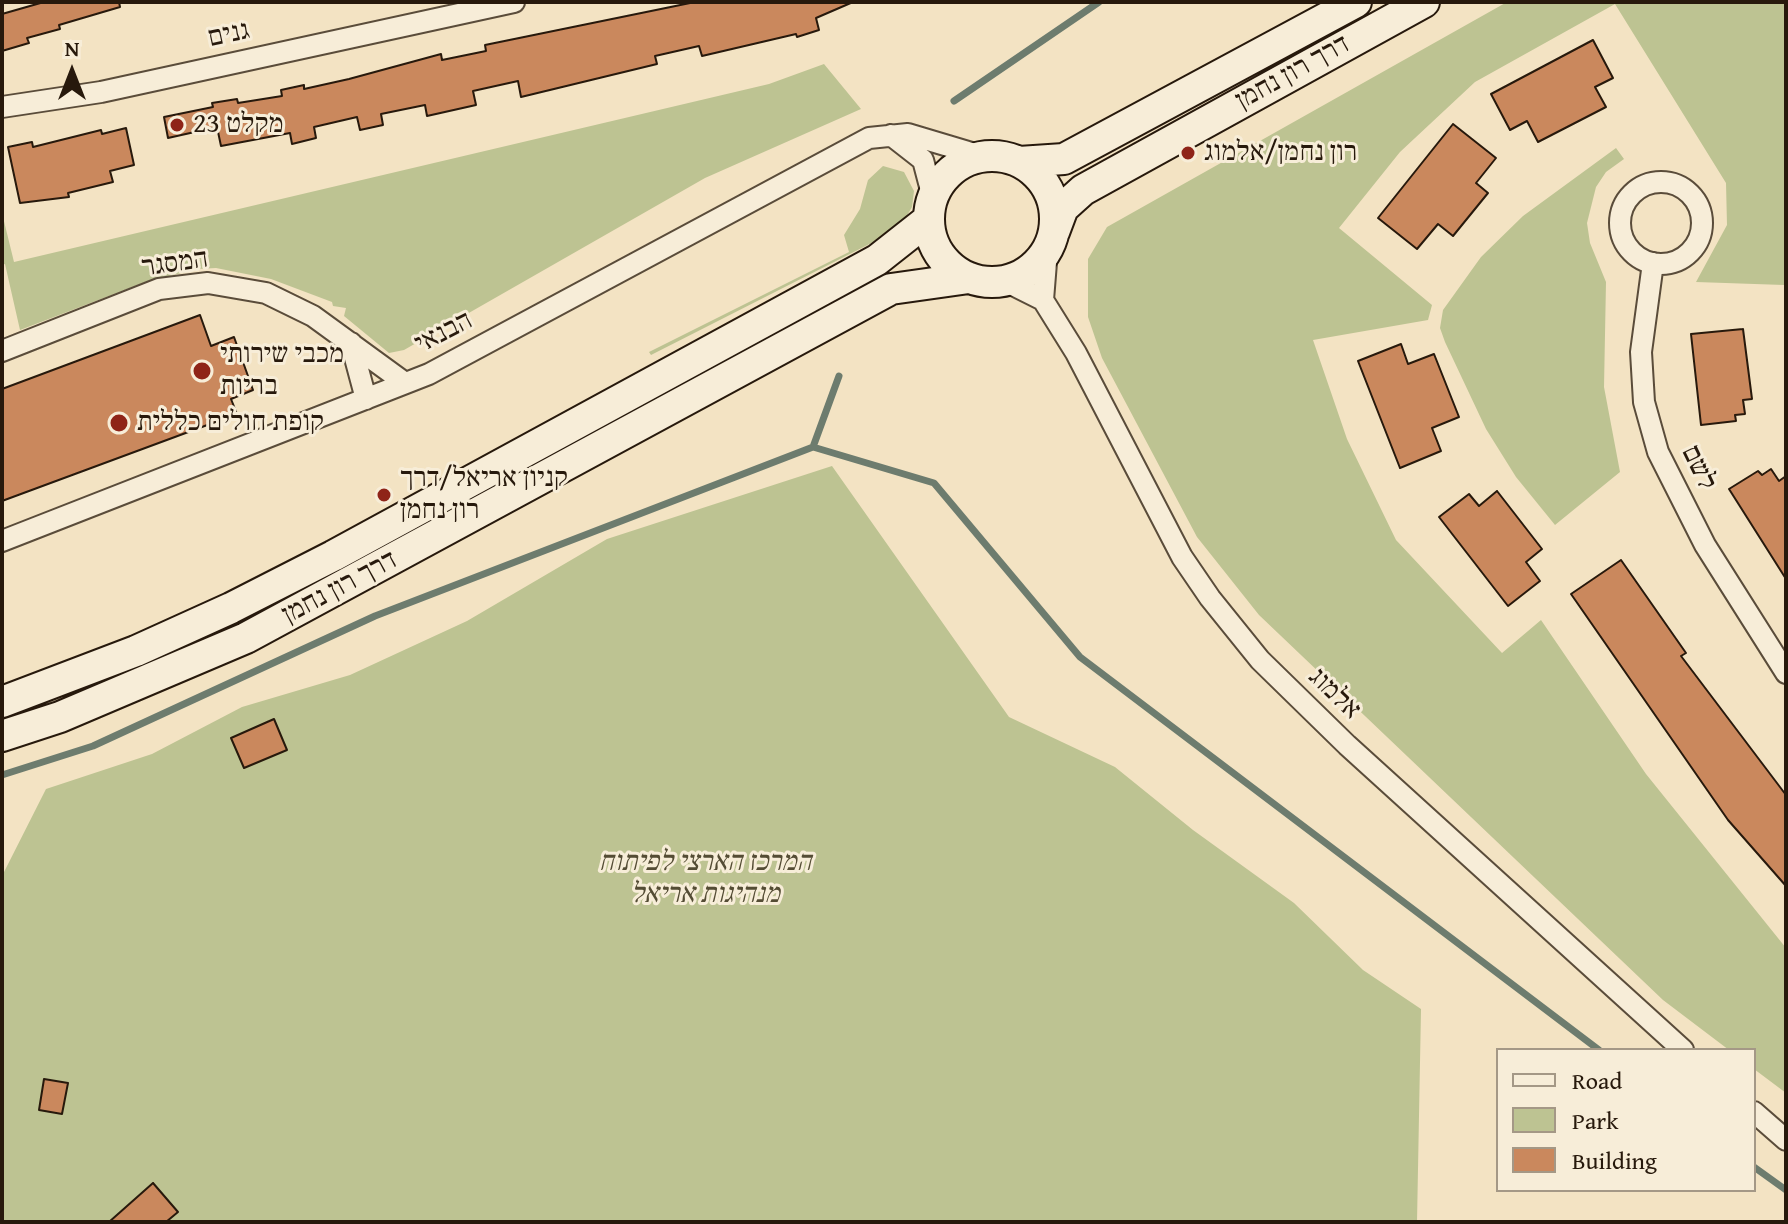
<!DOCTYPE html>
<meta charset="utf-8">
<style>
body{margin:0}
#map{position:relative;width:1788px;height:1224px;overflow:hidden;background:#f3e3c3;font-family:"Gentium Book Plus",serif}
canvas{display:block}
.frame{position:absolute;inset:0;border:4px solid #27190c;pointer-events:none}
.legend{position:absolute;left:1496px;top:1048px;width:260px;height:144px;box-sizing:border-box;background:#f7edd8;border:2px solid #a49886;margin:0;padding:10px 14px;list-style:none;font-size:24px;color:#27190c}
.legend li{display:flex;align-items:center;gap:16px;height:40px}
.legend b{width:40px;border:2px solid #a49886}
.north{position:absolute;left:32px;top:32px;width:80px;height:80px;-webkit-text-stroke:6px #f7edd8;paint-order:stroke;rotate:0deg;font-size:22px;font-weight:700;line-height:32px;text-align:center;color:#27190c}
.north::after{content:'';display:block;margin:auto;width:28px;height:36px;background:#27190c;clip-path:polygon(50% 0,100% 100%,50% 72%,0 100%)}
</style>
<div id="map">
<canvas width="1788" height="1224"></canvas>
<div class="frame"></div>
<ul class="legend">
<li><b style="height:10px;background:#f7edd8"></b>Road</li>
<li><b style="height:22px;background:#bdc392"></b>Park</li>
<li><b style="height:22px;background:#ca885d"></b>Building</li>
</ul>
<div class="north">N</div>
</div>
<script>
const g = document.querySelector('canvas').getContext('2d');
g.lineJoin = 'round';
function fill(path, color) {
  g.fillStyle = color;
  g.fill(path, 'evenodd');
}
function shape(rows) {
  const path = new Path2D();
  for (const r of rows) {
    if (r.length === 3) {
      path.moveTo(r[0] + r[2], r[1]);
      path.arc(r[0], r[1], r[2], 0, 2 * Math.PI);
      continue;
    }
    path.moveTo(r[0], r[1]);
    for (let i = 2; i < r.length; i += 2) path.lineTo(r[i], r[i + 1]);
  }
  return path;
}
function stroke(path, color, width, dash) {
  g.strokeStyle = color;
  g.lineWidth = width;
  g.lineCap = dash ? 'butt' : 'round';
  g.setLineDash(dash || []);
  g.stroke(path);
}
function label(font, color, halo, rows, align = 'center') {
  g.font = font + ' "Gentium Book Plus","Frank Ruhl Libre",serif';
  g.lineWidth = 6;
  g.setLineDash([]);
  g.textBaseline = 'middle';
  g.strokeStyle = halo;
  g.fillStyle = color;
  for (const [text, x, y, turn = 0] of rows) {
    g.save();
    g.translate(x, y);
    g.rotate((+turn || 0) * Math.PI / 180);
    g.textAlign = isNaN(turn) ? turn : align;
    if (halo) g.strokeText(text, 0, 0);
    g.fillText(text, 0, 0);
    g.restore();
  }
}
fill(shape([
 [1507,2,1786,2,1786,343,1784,285,1696,282,1727,225,1726,183,1615,4,1475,82,1400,152,1339,228,1432,305,1428,320,1313,340,1347,439,1396,540,1502,653,1541,620,1646,774,1786,948,1786,1093,1754,1069,1754,1050,1729,1050,1663,1000,1259,615,1197,537,1102,358,1088,317,1088,259,1107,227],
 [824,64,861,109,705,178,404,350,389,353,344,316,346,308,333,306,332,302,271,279,216,268,198,269,148,281,20,330,5,264,2,265,2,213,14,262,769,84],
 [1616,148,1624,159,1606,172,1596,187,1587,223,1590,243,1606,282,1604,387,1620,472,1555,525,1516,477,1486,429,1445,342,1440,328,1443,310,1481,257,1523,216],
 [883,166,904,172,914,191,912,207,899,229,651,355,649,352,849,252,844,235,860,209,868,180],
 [832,466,1009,717,1115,767,1193,830,1294,903,1363,970,1421,1009,1417,1222,2,1222,2,876,46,789,152,754,242,707,350,675,467,621,607,539]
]), '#bdc392');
stroke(shape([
 [954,101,1099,2],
 [813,447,934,483,1080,657,1599,1050],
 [2,775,93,746,375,616,813,447,839,376],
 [1754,1167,1786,1190]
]), '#6d7c6e', 7);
const building = shape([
 [44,2,119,2,120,7,59,25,60,29,27,38,29,43,2,51,2,14,44,2],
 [695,2,853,2,816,18,819,30,797,37,796,34,702,56,699,46,655,56,657,64,521,97,518,81,473,91,476,105,427,116,425,105,381,114,383,125,360,130,357,117,314,127,316,138,292,144,290,133,221,146,217,127,168,138,164,117,213,107,212,103,237,99,238,103,282,96,281,90,304,85,304,89,349,79,441,54,442,60,486,51,485,45,695,2],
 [1593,40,1613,78,1595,87,1606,107,1538,142,1527,121,1510,130,1491,94,1593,40],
 [1453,124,1496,158,1476,183,1488,193,1453,236,1438,224,1417,249,1378,218,1453,124],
 [126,128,134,165,110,171,113,182,68,193,69,197,20,203,8,147,32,142,33,147,101,130,102,134,126,128],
 [200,315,211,346,234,337,253,390,231,399,237,414,2,501,2,389,200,315],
 [1743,329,1752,399,1743,400,1745,414,1735,415,1736,421,1701,425,1691,334,1743,329],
 [1401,344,1408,364,1434,354,1459,417,1432,428,1441,451,1400,468,1358,361,1401,344],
 [1771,469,1779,481,1786,476,1786,579,1729,489,1758,471,1762,475,1771,469],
 [1497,491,1542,549,1526,562,1540,581,1508,606,1439,517,1469,494,1479,506,1497,491],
 [1621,560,1686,653,1681,656,1786,795,1786,886,1728,820,1571,594,1621,560],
 [274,719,287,750,244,768,231,738,274,719],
 [44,1079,68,1083,62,1114,39,1110,44,1079],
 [153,1183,178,1212,166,1222,109,1222,153,1183]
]);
fill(building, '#ca885d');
stroke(building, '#27190c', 2);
const minor = shape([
 [2,107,101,92,514,2],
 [891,135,923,160,933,198],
 [1661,223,41],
 [1653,263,1641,352,1644,402,1658,452,1705,545,1786,673],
 [1005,281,1043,300,1076,353,1182,557,1210,598,1260,660,1347,745,1683,1050],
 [1043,300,1047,250],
 [351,343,366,399],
 [2,351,159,289,208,283,266,293,313,316,405,383],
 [2,541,429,374,869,138,908,134,985,157],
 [1754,1112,1786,1140]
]);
const secondary = shape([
 [992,219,63],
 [1019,162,1064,159,1356,2],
 [1054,232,1063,208,1083,190,1424,2],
 [2,702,136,651,231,608,333,556,877,260,929,219],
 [2,736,60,717,246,638,891,289,969,278]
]);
stroke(minor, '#5a4c3a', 24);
stroke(secondary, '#27190c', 34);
stroke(minor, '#f7edd8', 20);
stroke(secondary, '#f7edd8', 30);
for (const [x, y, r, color] of [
 [177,125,8,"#8f2418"],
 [1188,153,8,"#8f2418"],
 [202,371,10,"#8f2418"],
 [119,423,10,"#8f2418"],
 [384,495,8,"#8f2418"]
]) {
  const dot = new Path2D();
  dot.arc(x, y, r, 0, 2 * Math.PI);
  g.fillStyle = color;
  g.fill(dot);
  stroke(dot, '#f7edd8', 3);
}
label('28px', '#27190c', '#f7edd8', [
 ["גנים",229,35,-12],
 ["דרך רון נחמן",1293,73,-29],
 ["המסגר",175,264,-8],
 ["הבנאי",444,333,-27],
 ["לשם",1698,468,64],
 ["דרך רון נחמן",340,588,-28],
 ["אלמוג",1334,694,44]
]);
label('28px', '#27190c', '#f7edd8', [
 ["מקלט 23",193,125],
 ["רון נחמן/אלמוג",1204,153],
 ["מכבי שירותי",220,355],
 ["בריות",220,387],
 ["קופת חולים כללית",137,423],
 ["קניון אריאל/דרך",400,479],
 ["רון נחמן",400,511]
], 'left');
label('italic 28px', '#544c34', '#f7edd8', [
 ["המרכז הארצי לפיתוח",705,863],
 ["מנהיגות אריאל",705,895]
]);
</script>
